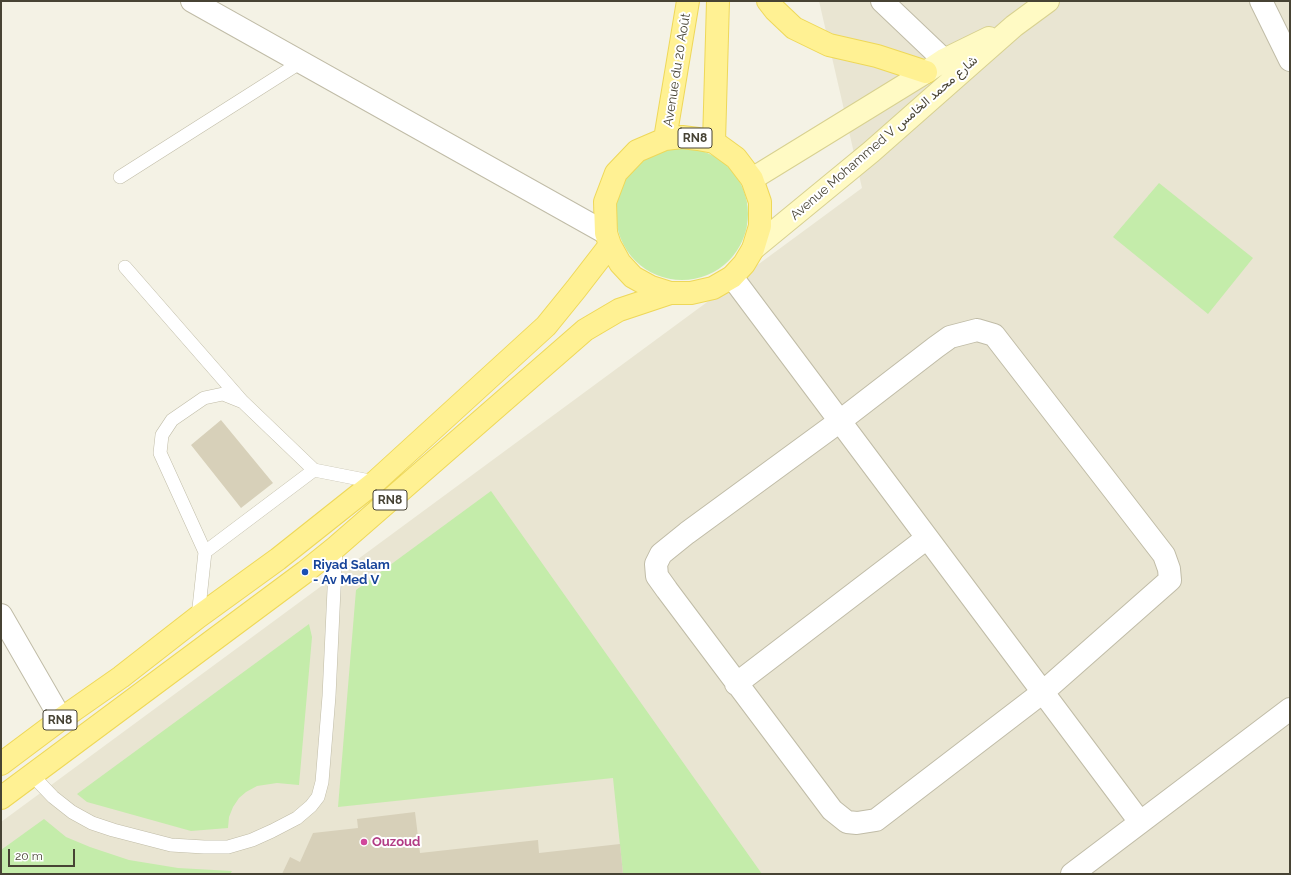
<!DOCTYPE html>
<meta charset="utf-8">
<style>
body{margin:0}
#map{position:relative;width:1291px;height:875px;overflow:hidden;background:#f4f2e5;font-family:Raleway,sans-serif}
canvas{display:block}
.frame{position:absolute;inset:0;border:2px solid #474334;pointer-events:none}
.scale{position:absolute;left:8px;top:849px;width:67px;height:18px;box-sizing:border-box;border:2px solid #474334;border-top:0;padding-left:5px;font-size:12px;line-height:14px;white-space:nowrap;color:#474334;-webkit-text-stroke:3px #fff;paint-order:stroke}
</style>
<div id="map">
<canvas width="1291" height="875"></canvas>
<div class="frame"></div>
<div class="scale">20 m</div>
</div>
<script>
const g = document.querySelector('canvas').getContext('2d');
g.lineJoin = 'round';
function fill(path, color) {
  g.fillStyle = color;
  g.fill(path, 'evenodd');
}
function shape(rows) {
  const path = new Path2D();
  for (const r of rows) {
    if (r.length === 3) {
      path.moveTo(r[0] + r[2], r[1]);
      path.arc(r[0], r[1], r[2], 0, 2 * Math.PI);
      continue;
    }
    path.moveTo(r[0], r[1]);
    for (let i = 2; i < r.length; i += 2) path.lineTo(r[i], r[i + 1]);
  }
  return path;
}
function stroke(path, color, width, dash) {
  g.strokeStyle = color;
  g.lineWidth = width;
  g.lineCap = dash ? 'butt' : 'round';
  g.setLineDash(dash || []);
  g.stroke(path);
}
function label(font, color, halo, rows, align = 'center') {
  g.font = font + ' Raleway,Vazirmatn,sans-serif';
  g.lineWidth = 4;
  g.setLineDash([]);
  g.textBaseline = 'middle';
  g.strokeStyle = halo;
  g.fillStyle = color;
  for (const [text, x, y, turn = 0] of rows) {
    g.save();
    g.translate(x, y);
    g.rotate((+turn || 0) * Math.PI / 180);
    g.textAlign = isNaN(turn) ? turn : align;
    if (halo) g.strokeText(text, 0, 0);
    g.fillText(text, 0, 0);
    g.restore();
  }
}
fill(shape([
 [819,1,1290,1,1290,874,1,874,1,822,862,188]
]), '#e9e5d2');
fill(shape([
 [682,214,66],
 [1159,183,1253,258,1208,314,1113,237],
 [491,491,762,874,623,874,613,778,338,807,356,590],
 [309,624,312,637,299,785,277,783,257,786,246,792,239,798,233,807,229,817,228,828,191,831,87,802,77,794],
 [44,819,66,837,90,847,129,860,178,868,232,871,230,874,1,874,1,850]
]), '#c4ecaa');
fill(shape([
 [221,420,273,483,241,508,191,445],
 [415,812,420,853,538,840,539,853,620,844,623,874,282,874,290,857,300,862,313,833,358,828,357,819]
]), '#d7d0b9');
const service = shape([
 [120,177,301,62],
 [125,267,242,401],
 [205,552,160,453,162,435,172,420,204,398,223,394,243,402,314,470],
 [198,617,205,552,314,470,375,482],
 [32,775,53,797,72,812,92,823,113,830,171,845,204,847,228,847,252,840,272,831,297,818,311,806,318,797,322,782,329,696,336,547]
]);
const minor = shape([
 [192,1,606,233],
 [882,1,944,60],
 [1261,1,1290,60],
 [732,277,1140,822],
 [977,330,994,335,1164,555,1169,569,1170,580,1043,692,876,820,857,823,847,822,832,810,667,590,657,576,656,564,661,554,687,533,840,421,936,347,950,337,977,330],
 [1,615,61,719],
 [736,684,927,538],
 [1072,874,1290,709]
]);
const secondary = shape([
 [752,179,926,72,944,60,989,38],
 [753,249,871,152,1014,26,1048,1]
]);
const primary = shape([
 [768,1,775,10,794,28,829,45,877,56,926,72],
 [665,139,688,1],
 [714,142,718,1],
 [1,764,61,719,121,677,198,617,278,559,375,482,546,326,576,289,610,245],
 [1,798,305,572,336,547,585,330,619,310,670,293,691,293,713,288,732,277,744,264,753,249,760,226,760,202,752,179,736,158,714,142,698,139,682,137,665,139,637,151,616,173,605,202,606,233,610,245,620,263,633,277,651,287,670,293]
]);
stroke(service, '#c0bca7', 14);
stroke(minor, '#c0bca7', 24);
stroke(secondary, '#d8d190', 24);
stroke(primary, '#eed859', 24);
stroke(service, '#fff', 13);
stroke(minor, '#fff', 22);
stroke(secondary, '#fffac4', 22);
stroke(primary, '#fff193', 22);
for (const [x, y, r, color] of [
 [305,572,4,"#1a4fb4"],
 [364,842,4,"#d1479c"]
]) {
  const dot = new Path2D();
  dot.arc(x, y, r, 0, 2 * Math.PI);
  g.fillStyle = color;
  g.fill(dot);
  stroke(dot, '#fff', 1.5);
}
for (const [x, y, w] of [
 [695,138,34],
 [390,500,34],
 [60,720,34]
]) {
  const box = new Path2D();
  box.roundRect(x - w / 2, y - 10, w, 20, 3);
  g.fillStyle = '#fff';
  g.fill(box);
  stroke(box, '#474334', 1);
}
label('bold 12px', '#474334', null, [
 ["RN8",695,138],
 ["RN8",390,500],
 ["RN8",60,720]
]);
label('13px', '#474334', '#fff', [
 ["Avenue du 20 Août",677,70,-81],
 ["Avenue Mohammed V شارع محمد الخامس",884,138,-41]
]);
label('bold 13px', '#164399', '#fff', [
 ["Riyad Salam",313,565],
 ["- Av Med V",313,580]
], 'left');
label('bold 13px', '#b23c85', '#fff', [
 ["Ouzoud",372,842]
], 'left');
</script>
